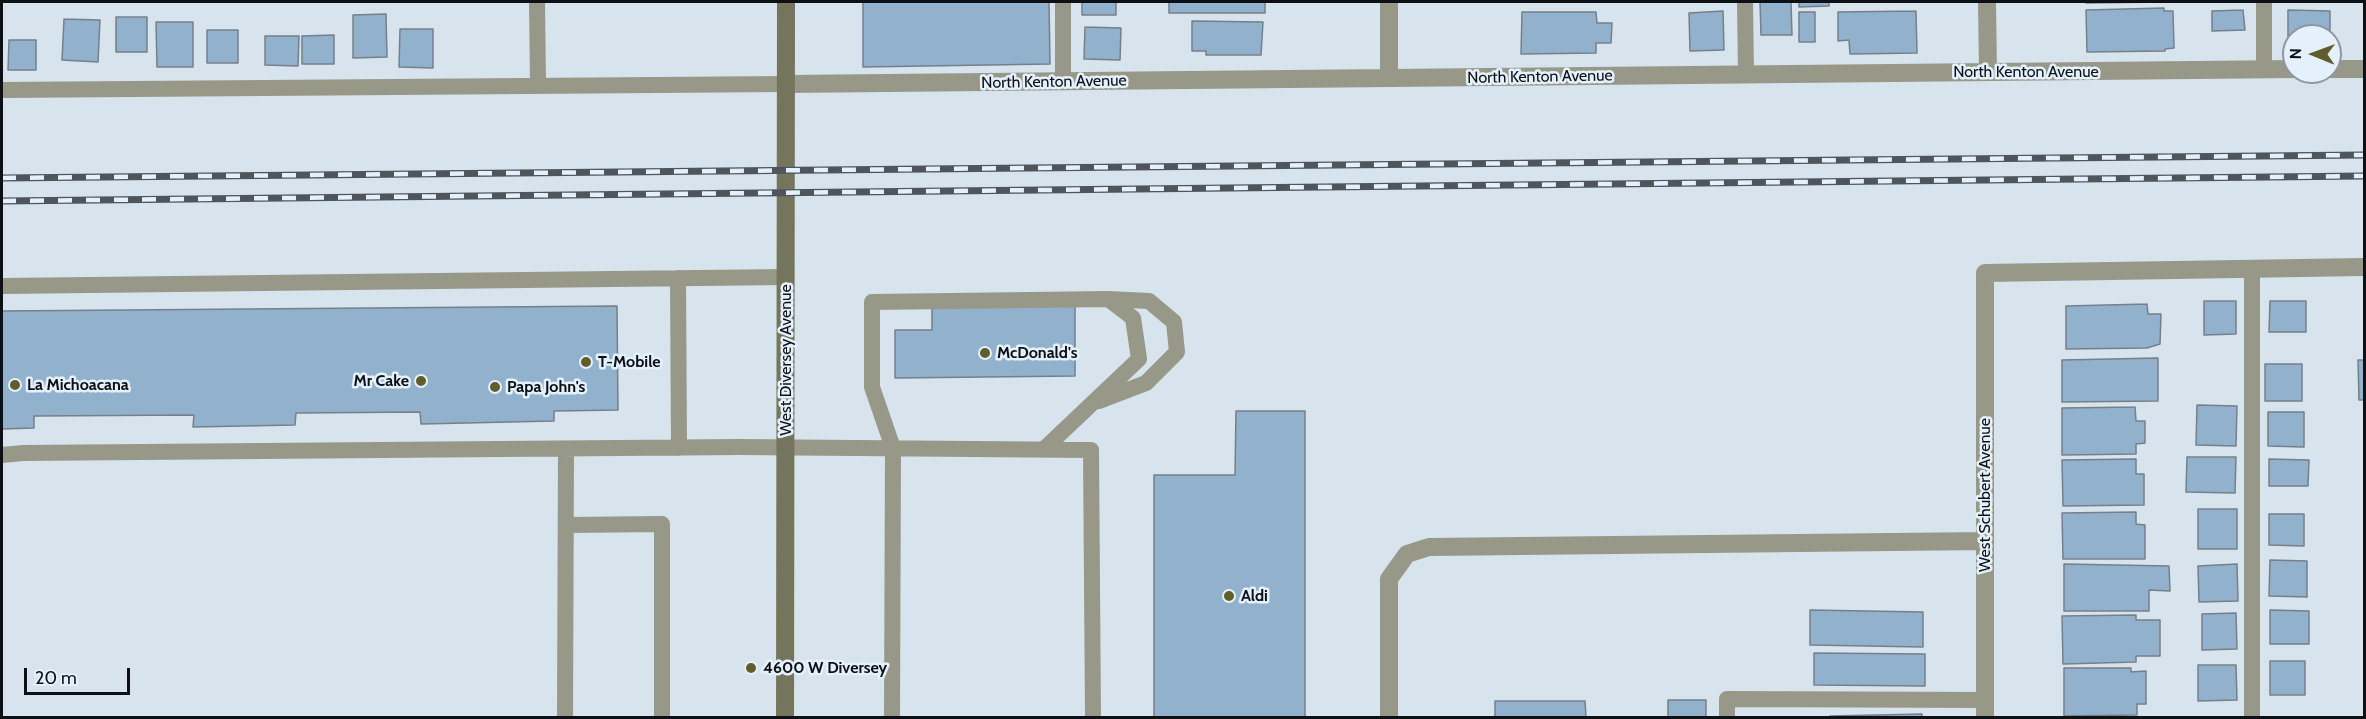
<!DOCTYPE html>
<style>
body{margin:0}
#map{position:relative;width:2366px;height:719px;overflow:hidden;background:#d7e3ed;font-family:Cabin,sans-serif}
canvas{display:block}
.frame{position:absolute;inset:0;border:3px solid #0d1115;pointer-events:none}
.north{position:absolute;left:2282px;top:24px;width:60px;height:60px;box-sizing:border-box;background:#e4f0fb;border:2px solid #8e979f;border-radius:50%;rotate:271deg;font-size:16px;font-weight:700;line-height:24px;text-align:center;color:#0d1115}
.north::after{content:'';display:block;margin:auto;width:21px;height:27px;background:#5f5e2b;clip-path:polygon(50% 0,100% 100%,50% 72%,0 100%)}
.scale{position:absolute;left:24px;top:668px;width:106px;height:27px;box-sizing:border-box;border:3px solid #0d1115;border-top:0;padding-left:8px;font-size:18px;line-height:21px;white-space:nowrap;color:#0d1115;-webkit-text-stroke:4px #e4f0fb;paint-order:stroke}
</style>
<div id="map">
<canvas width="2366" height="719"></canvas>
<div class="frame"></div>
<div class="north">N</div>
<div class="scale">20 m</div>
</div>
<script>
const g = document.querySelector('canvas').getContext('2d');
g.lineJoin = 'round';
function fill(path, color) {
  g.fillStyle = color;
  g.fill(path, 'evenodd');
}
function shape(rows) {
  const path = new Path2D();
  for (const r of rows) {
    path.moveTo(r[0], r[1]);
    for (let i = 2; i < r.length; i += 2) path.lineTo(r[i], r[i + 1]);
  }
  return path;
}
function stroke(path, color, width, dash) {
  g.strokeStyle = color;
  g.lineWidth = width;
  g.lineCap = dash ? 'butt' : 'round';
  g.setLineDash(dash || []);
  g.stroke(path);
}
function label(font, color, halo, rows, align = 'center') {
  g.font = font + ' Cabin,sans-serif';
  g.lineWidth = 5;
  g.setLineDash([]);
  g.textBaseline = 'middle';
  g.strokeStyle = halo;
  g.fillStyle = color;
  for (const [text, x, y, turn = 0] of rows) {
    g.save();
    g.translate(x, y);
    g.rotate((+turn || 0) * Math.PI / 180);
    g.textAlign = isNaN(turn) ? turn : align;
    if (halo) g.strokeText(text, 0, 0);
    g.fillText(text, 0, 0);
    g.restore();
  }
}
const building = shape([
 [863,2,1049,2,1050,64,863,67,863,2],
 [1082,2,1116,2,1116,15,1082,15,1082,2],
 [1169,2,1265,2,1265,13,1169,13,1169,2],
 [1760,2,1791,2,1792,35,1761,35,1760,2],
 [1799,2,1829,2,1829,6,1799,7,1799,2],
 [2086,2,2166,2,2086,3,2086,2],
 [2164,8,2164,11,2173,11,2174,48,2165,49,2165,51,2087,52,2086,10,2164,8],
 [2243,10,2245,30,2212,31,2212,11,2243,10],
 [2288,10,2330,11,2330,36,2294,36,2294,41,2288,41,2288,10],
 [1723,11,1724,50,1690,51,1689,13,1723,11],
 [1916,11,1917,53,1850,54,1849,40,1838,41,1838,12,1916,11],
 [1522,12,1596,12,1597,23,1612,23,1611,43,1596,43,1596,53,1521,54,1522,12],
 [1799,12,1815,12,1815,42,1799,42,1799,12],
 [386,14,387,57,353,58,353,15,386,14],
 [116,17,147,17,147,52,116,52,116,17],
 [64,19,100,20,98,62,62,60,64,19],
 [1192,21,1263,22,1261,55,1206,55,1206,51,1192,51,1192,21],
 [156,22,193,22,193,67,157,67,156,22],
 [1085,27,1121,28,1120,60,1084,59,1085,27],
 [400,29,433,29,433,68,399,67,400,29],
 [207,30,238,30,238,63,207,63,207,30],
 [334,35,334,64,302,64,302,36,334,35],
 [265,36,299,36,298,66,265,65,265,36],
 [9,40,36,40,36,70,8,70,9,40],
 [2204,301,2236,301,2236,334,2204,335,2204,301],
 [2270,301,2306,301,2306,332,2269,332,2270,301],
 [1075,304,1075,376,895,378,895,330,932,330,932,306,1075,304],
 [2147,304,2148,314,2161,314,2160,344,2147,348,2066,349,2066,306,2147,304],
 [617,306,618,410,554,411,554,421,421,424,420,412,296,413,295,425,193,427,194,415,34,416,34,428,2,429,2,311,617,306],
 [2158,358,2158,401,2062,402,2062,360,2158,358],
 [2358,360,2364,360,2364,400,2359,400,2358,360],
 [2265,364,2302,364,2302,401,2265,401,2265,364],
 [2197,405,2237,406,2236,446,2196,445,2197,405],
 [2135,407,2136,421,2145,421,2145,443,2136,444,2136,454,2062,455,2062,408,2135,407],
 [1236,411,1305,411,1305,718,1154,718,1154,475,1235,475,1236,411],
 [2268,412,2304,412,2304,447,2268,446,2268,412],
 [2187,457,2236,457,2235,493,2186,492,2187,457],
 [2136,459,2136,474,2144,474,2144,505,2063,506,2062,460,2136,459],
 [2269,459,2309,460,2308,486,2269,486,2269,459],
 [2198,509,2237,509,2237,549,2198,549,2198,509],
 [2136,512,2136,524,2145,525,2145,559,2063,559,2062,513,2136,512],
 [2269,514,2304,514,2304,546,2269,545,2269,514],
 [2270,560,2307,561,2307,597,2269,596,2270,560],
 [2064,564,2169,566,2170,591,2149,590,2149,611,2064,611,2064,564],
 [2237,564,2238,601,2199,602,2198,566,2237,564],
 [1810,610,1923,612,1923,647,1810,645,1810,610],
 [2270,610,2309,611,2309,644,2270,644,2270,610],
 [2236,613,2237,649,2202,650,2202,614,2236,613],
 [2136,615,2136,620,2160,620,2160,656,2136,656,2136,662,2063,664,2062,616,2136,615],
 [1814,653,1925,654,1925,686,1814,685,1814,653],
 [2270,661,2305,661,2305,695,2270,695,2270,661],
 [2198,665,2236,665,2237,700,2198,701,2198,665],
 [2064,668,2131,668,2131,672,2146,671,2146,704,2137,704,2137,715,2064,716,2064,668],
 [1668,700,1706,700,1706,718,1668,718,1668,700],
 [1495,701,1585,701,1586,718,1495,718,1495,701],
 [1922,714,1922,718,1830,718,1830,716,1922,714]
]);
fill(building, '#92b1cc');
stroke(building, '#758089', 1.5);
stroke(shape([
 [537,2,538,86],
 [1063,2,1063,82],
 [1745,2,1746,74],
 [2264,2,2264,70],
 [2,90,786,84],
 [678,278,679,448],
 [2,286,786,277],
 [1099,401,1146,383,1177,352,1174,322,1149,301,1108,299],
 [2,455,23,453,738,447,1091,450,1093,718],
 [566,525,662,524,662,718],
 [565,718,566,449],
 [892,718,893,448,872,387,872,302,1108,299,1133,318,1139,359,1043,450],
 [1727,718,1727,699,1985,700],
 [2252,718,2252,269]
]), '#989888', 16);
stroke(shape([
 [1987,2,1988,72],
 [2330,69,2364,69],
 [1389,78,1389,2],
 [786,84,2294,69],
 [1389,718,1389,579,1407,554,1429,547,1985,541],
 [1985,718,1985,273,2364,267]
]), '#989888', 18);
stroke(shape([
 [785,718,786,2]
]), '#75755e', 18);
const rail = shape([
 [2,178,2364,155],
 [2,201,2364,176]
]);
stroke(rail, '#4e555b', 7);
stroke(rail, '#e4f0fb', 4.5, [14]);
for (const [x, y, r, color] of [
 [985,353,6,"#5f5e2b"],
 [586,362,6,"#5f5e2b"],
 [421,381,6,"#5f5e2b"],
 [15,385,6,"#5f5e2b"],
 [495,387,6,"#5f5e2b"],
 [1229,596,6,"#5f5e2b"],
 [751,668,6,"#5f5e2b"]
]) {
  const dot = new Path2D();
  dot.arc(x, y, r, 0, 2 * Math.PI);
  g.fillStyle = color;
  g.fill(dot);
  stroke(dot, '#e4f0fb', 2);
}
label('16px', '#0d1115', '#e4f0fb', [
 ["North Kenton Avenue",2026,72],
 ["North Kenton Avenue",1540,77,-1],
 ["North Kenton Avenue",1054,82,-1],
 ["West Diversey Avenue",786,360,-90],
 ["West Schubert Avenue",1985,495,-90]
]);
label('bold 16px', '#0d1115', '#e4f0fb', [
 ["McDonald's",997,353],
 ["T-Mobile",598,362],
 ["Mr Cake",409,381,"right"],
 ["La Michoacana",27,385],
 ["Papa John's",507,387],
 ["Aldi",1241,596],
 ["4600 W Diversey",763,668]
], 'left');
</script>
